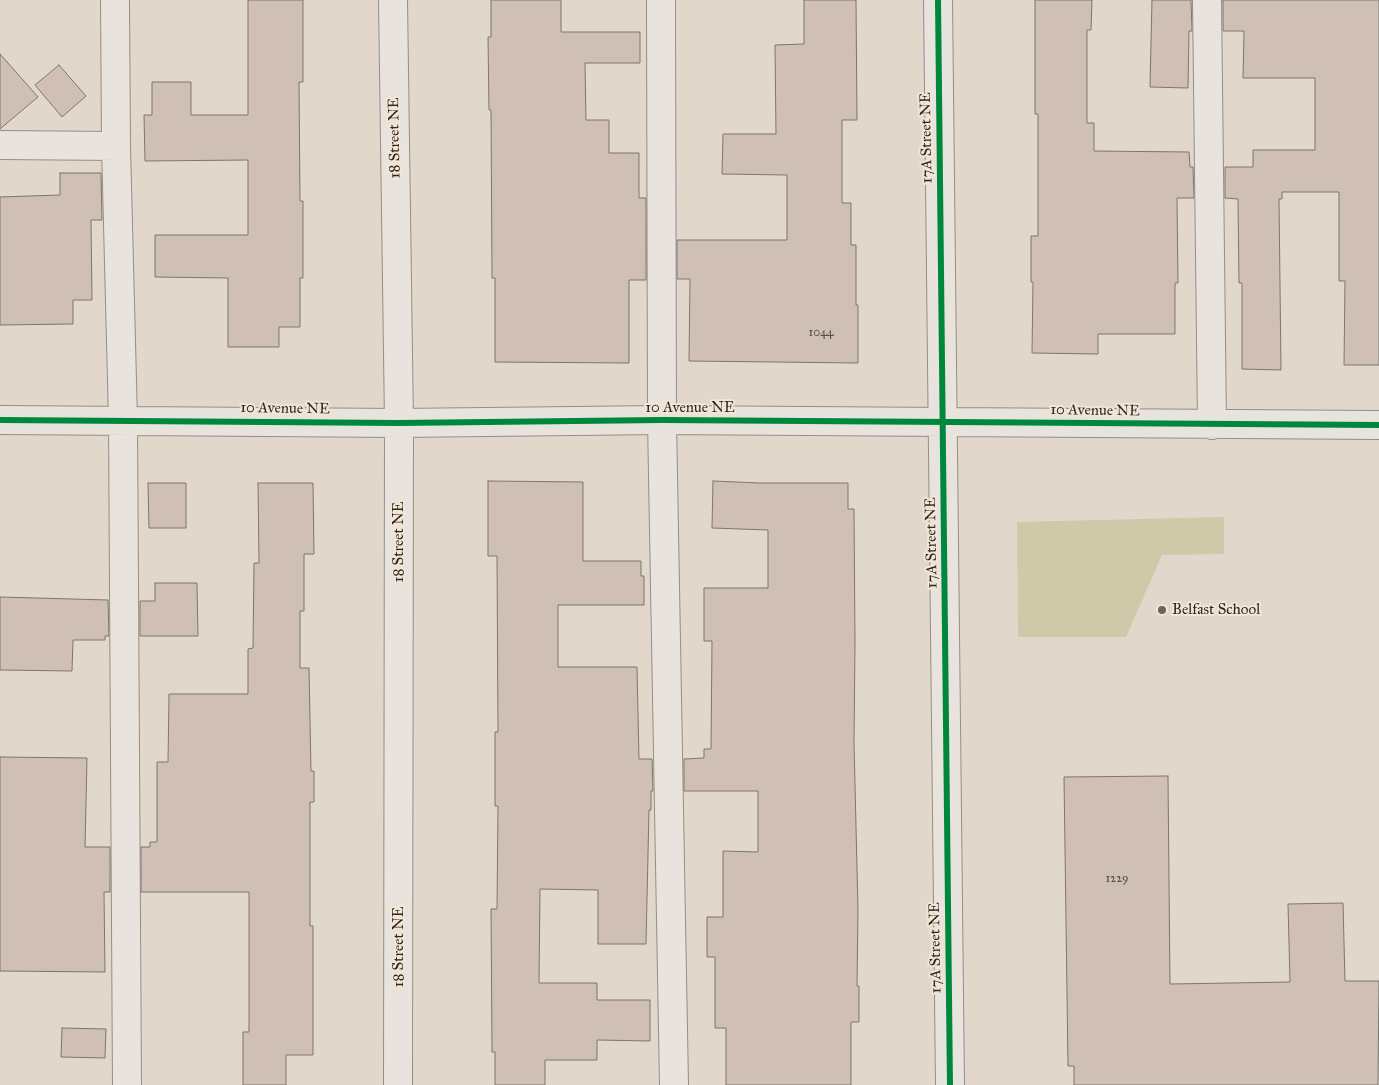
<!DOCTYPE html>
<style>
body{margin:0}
canvas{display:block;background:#e1d8cb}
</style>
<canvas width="1379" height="1085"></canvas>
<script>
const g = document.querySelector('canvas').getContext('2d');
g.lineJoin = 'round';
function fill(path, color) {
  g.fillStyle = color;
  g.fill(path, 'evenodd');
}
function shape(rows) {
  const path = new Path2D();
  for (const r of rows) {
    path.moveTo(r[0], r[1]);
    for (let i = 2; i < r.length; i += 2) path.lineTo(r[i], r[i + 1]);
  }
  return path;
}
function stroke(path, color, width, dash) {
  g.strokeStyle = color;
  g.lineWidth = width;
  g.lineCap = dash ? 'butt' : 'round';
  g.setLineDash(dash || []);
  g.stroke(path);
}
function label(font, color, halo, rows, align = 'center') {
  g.font = font + ' "IM FELL Great Primer",serif';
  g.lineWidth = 4;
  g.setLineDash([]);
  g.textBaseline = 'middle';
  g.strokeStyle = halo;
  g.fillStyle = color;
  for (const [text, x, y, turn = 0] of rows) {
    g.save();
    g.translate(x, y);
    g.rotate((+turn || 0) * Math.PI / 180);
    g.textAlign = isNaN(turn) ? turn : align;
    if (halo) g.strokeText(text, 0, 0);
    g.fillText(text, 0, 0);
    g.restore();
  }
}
fill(shape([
 [1224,517,1224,554,1162,555,1126,637,1018,637,1017,522]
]), '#cec9a9');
const building = shape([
 [248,0,303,0,303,82,299,82,300,201,303,201,303,278,300,278,300,327,279,327,279,347,228,347,228,278,155,277,155,235,248,235,248,160,145,161,144,115,152,115,152,82,191,82,191,115,248,115,248,0],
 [491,0,561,0,561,32,640,32,640,63,585,63,586,120,609,120,609,153,639,153,639,198,646,198,646,280,629,280,629,363,495,362,495,278,492,278,491,110,489,110,488,37,491,37,491,0],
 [804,0,856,0,857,120,842,120,842,203,851,203,851,245,856,245,856,305,858,305,858,363,689,361,690,279,677,279,677,240,787,240,787,175,722,174,723,134,776,134,775,45,804,44,804,0],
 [1035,0,1092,0,1091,30,1087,30,1087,123,1094,123,1094,151,1189,152,1190,167,1193,167,1194,198,1177,198,1178,283,1175,283,1175,334,1098,334,1098,354,1032,353,1033,282,1031,282,1031,236,1038,236,1038,114,1035,114,1035,0],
 [1152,0,1191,0,1192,31,1189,31,1188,88,1150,87,1152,0],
 [1223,0,1379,0,1379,365,1344,365,1345,281,1339,281,1339,192,1282,192,1282,199,1279,199,1281,370,1242,369,1242,283,1239,283,1238,199,1225,198,1225,167,1253,167,1253,150,1315,150,1315,78,1243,78,1244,31,1223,31,1223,0],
 [0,54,38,97,0,129,0,54],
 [59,65,86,96,62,117,35,85,59,65],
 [60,173,101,173,102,220,91,220,92,300,73,300,73,324,0,325,0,197,60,195,60,173],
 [488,481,583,482,583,561,641,561,641,576,644,576,644,605,558,605,558,667,637,667,639,759,652,759,653,791,651,791,651,810,649,810,646,944,598,944,598,890,540,889,539,983,597,983,597,1000,650,1000,650,1041,597,1040,597,1060,545,1060,545,1085,495,1085,495,1052,492,1052,491,909,497,909,498,806,495,806,495,732,498,732,497,556,488,556,488,481],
 [713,481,760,483,848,483,848,509,854,509,855,643,854,743,858,910,857,986,859,986,859,1022,851,1022,851,1085,726,1085,726,1028,715,1028,715,957,707,957,707,917,723,917,723,851,758,852,758,791,684,791,684,759,704,758,704,749,711,749,712,641,704,641,704,588,768,588,768,530,712,528,713,481],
 [148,483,186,483,186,528,149,528,148,483],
 [258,483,313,483,314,554,304,554,304,611,300,611,300,668,309,668,311,771,314,771,314,802,310,802,310,926,313,926,313,1055,286,1055,286,1085,243,1085,243,1032,249,1032,249,892,141,892,141,847,150,847,150,842,157,842,157,762,168,762,169,694,248,694,248,649,253,648,254,563,259,563,258,483],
 [155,583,197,583,198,636,140,636,140,601,155,601,155,583],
 [0,597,108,600,109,636,105,636,105,640,73,640,72,671,0,670,0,597],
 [0,757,87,758,85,847,110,847,110,892,104,892,105,972,0,971,0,757],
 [1168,776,1170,984,1290,982,1288,904,1343,903,1345,981,1379,981,1378,1085,1074,1085,1074,1066,1068,1066,1064,777,1168,776],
 [62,1028,106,1029,105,1058,61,1057,62,1028]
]);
fill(building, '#cfbfb5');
stroke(building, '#7c766e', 1);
const minor = shape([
 [115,0,116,146,123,420,127,1085],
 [393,0,399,423,398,1085],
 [661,0,662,420,674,1085],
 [938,0,950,1085],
 [1207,0,1212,425],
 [0,145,116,146],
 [0,420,399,423,662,420,1379,425]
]);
stroke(minor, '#958e86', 30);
stroke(minor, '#e8e3dc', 28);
stroke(shape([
 [938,0,950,1085],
 [0,420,399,423,662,420,1379,425]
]), '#00873e', 6);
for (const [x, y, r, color] of [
 [1162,610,5,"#6e6459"]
]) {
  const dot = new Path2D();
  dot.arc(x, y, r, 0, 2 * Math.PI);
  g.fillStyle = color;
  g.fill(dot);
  stroke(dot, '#f1e6d7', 2);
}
label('12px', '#584d42', null, [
 ["1044",821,333],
 ["1229",1117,879]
]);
label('15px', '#30261b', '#f1e6d7', [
 ["18 Street NE",395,138,-91],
 ["17A Street NE",927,138,-91],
 ["10 Avenue NE",690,408],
 ["10 Avenue NE",285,409,1],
 ["10 Avenue NE",1095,411,1],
 ["18 Street NE",399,542,-90],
 ["17A Street NE",932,543,-91],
 ["18 Street NE",399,947,-90],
 ["17A Street NE",936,948,-91]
]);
label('15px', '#30261b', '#f1e6d7', [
 ["Belfast School",1172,610]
], 'left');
</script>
